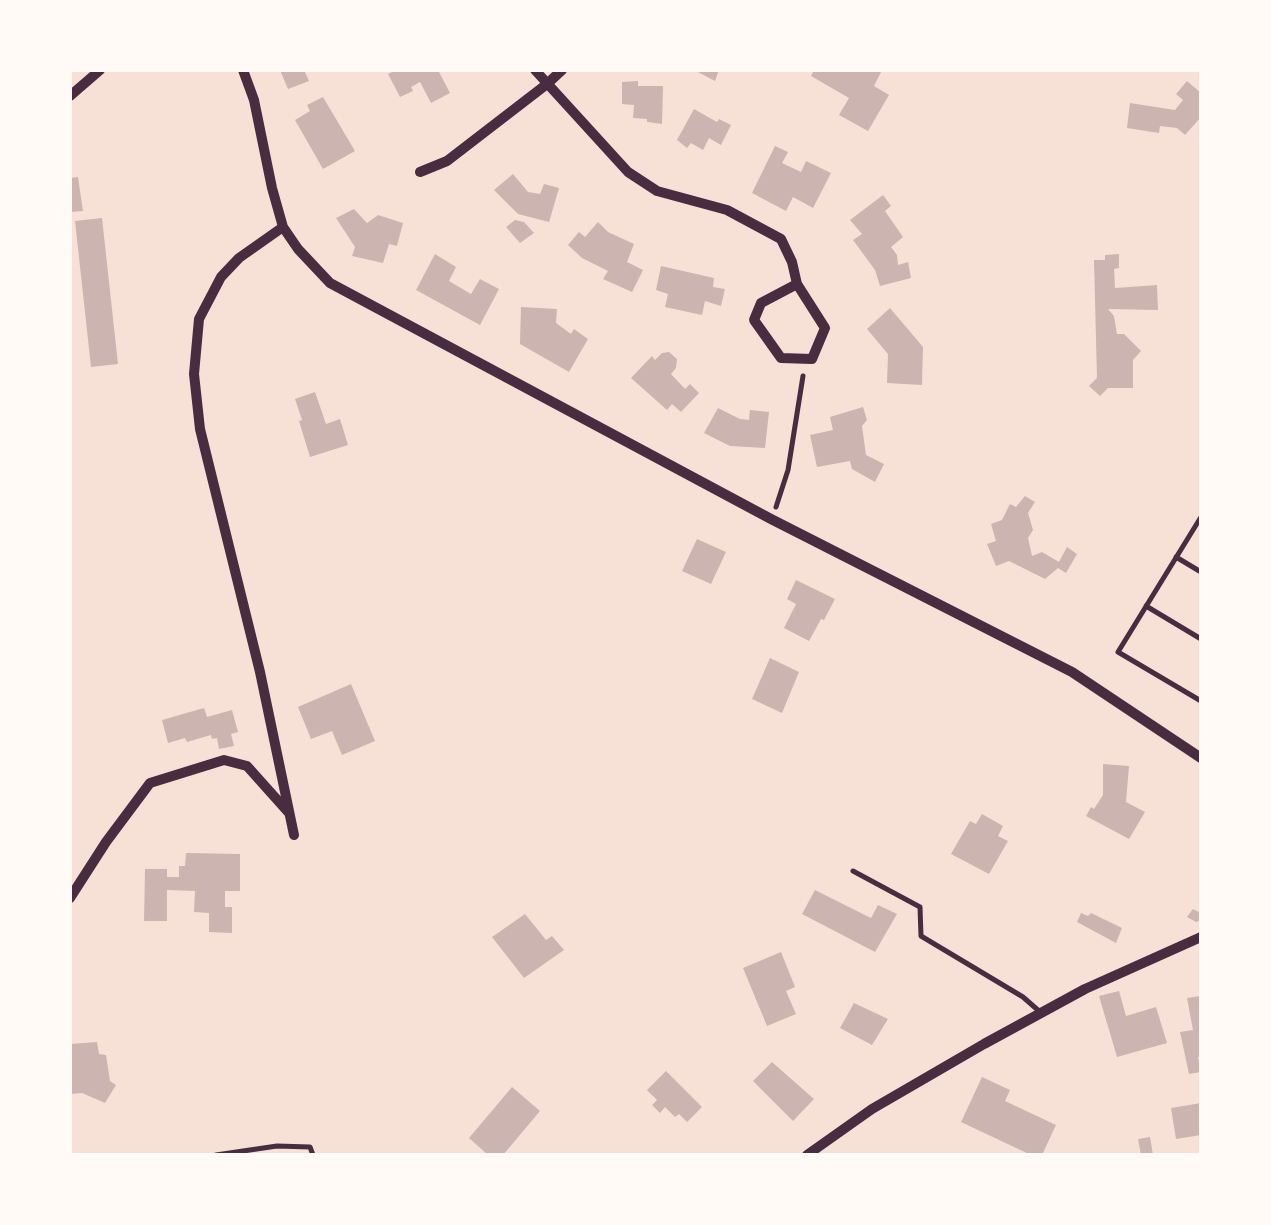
<!DOCTYPE html>
<style>
body{margin:0}
#map{position:relative;width:1271px;height:1225px;overflow:hidden;background:#f7e1d7;font-family:"Zilla Slab",serif}
canvas{display:block}
.frame{position:absolute;inset:0;border:72px solid #fffaf5;pointer-events:none}
</style>
<div id="map">
<canvas width="1271" height="1225"></canvas>
<div class="frame"></div>
</div>
<script>
const g = document.querySelector('canvas').getContext('2d');
g.lineJoin = 'round';
function fill(path, color) {
  g.fillStyle = color;
  g.fill(path, 'evenodd');
}
function shape(rows) {
  const path = new Path2D();
  for (const r of rows) {
    path.moveTo(r[0], r[1]);
    for (let i = 2; i < r.length; i += 2) path.lineTo(r[i], r[i + 1]);
  }
  return path;
}
function stroke(path, color, width, dash) {
  g.strokeStyle = color;
  g.lineWidth = width;
  g.lineCap = dash ? 'butt' : 'round';
  g.setLineDash(dash || []);
  g.stroke(path);
}
fill(shape([
 [280,70,304,70,309,81,288,89],
 [396,70,438,70,450,93,431,103,420,82,411,87,413,91,400,97,388,74],
 [694,70,719,70,715,81],
 [814,70,882,70,874,86,889,95,868,131,839,115,849,98,811,76],
 [638,81,638,86,663,86,662,124,647,122,647,119,633,118,634,105,622,104,622,82],
 [1187,81,1201,93,1201,117,1185,135,1177,128,1160,126,1159,133,1127,128,1130,103,1175,110,1183,100,1176,94],
 [323,97,355,151,323,169,295,120,310,111,307,105],
 [694,109,717,122,719,119,731,125,721,145,709,138,703,150,691,143,687,148,677,140],
 [775,146,788,152,782,163,801,172,806,161,831,173,813,208,793,197,786,211,752,193],
 [513,174,528,192,540,194,544,184,559,188,549,222,518,214,494,190],
 [78,177,83,211,70,212,70,178],
 [883,195,891,206,885,211,903,237,891,247,897,255,898,265,908,262,911,278,880,286,875,270,853,240,862,234,850,220],
 [354,209,367,223,378,215,403,223,397,246,389,244,383,263,352,256,355,247,336,218],
 [102,218,118,364,91,367,75,221],
 [515,220,524,222,534,233,520,243,506,227],
 [598,222,608,232,634,244,627,262,643,270,632,292,603,279,608,271,582,258,568,245,579,232,585,237],
 [435,254,456,267,449,281,471,294,480,279,499,289,480,325,416,290],
 [1119,254,1119,268,1114,269,1115,288,1157,285,1158,310,1108,309,1114,316,1117,334,1124,334,1141,351,1133,360,1133,388,1108,388,1100,396,1089,386,1097,378,1094,260,1105,260,1105,255],
 [661,266,714,278,713,287,725,289,721,306,705,301,702,315,665,307,668,294,656,290],
 [521,307,557,309,556,323,571,334,574,329,588,339,569,372,520,344],
 [890,308,923,347,922,385,887,383,888,354,867,329],
 [669,352,677,359,676,368,671,374,685,389,690,384,699,393,681,412,672,404,667,410,631,378,652,356,655,360,662,353],
 [315,392,326,424,340,419,348,445,310,457,299,421,302,420,295,399],
 [863,407,867,420,862,426,866,455,884,464,875,482,852,469,850,461,817,467,810,435,833,430,830,417],
 [718,408,740,419,749,420,750,410,769,412,765,448,730,446,704,433],
 [1025,496,1035,502,1028,513,1033,530,1028,538,1032,556,1042,552,1059,562,1067,547,1077,554,1066,573,1058,568,1045,579,1009,561,996,566,987,544,996,541,991,524,1002,520,1010,504,1016,507],
 [697,539,726,552,711,584,682,571],
 [796,580,835,599,824,620,821,619,809,641,784,628,796,604,787,599],
 [770,658,799,672,782,713,752,699],
 [351,684,375,741,342,755,332,731,311,739,298,707],
 [204,708,207,717,232,710,238,732,231,734,234,746,219,749,217,738,212,739,211,735,187,742,185,738,168,743,162,720],
 [1103,764,1129,766,1126,802,1145,812,1129,839,1086,816,1091,807,1094,809,1103,795],
 [982,814,1003,826,998,836,1008,841,989,874,951,854,970,821,976,824],
 [186,853,240,854,240,891,225,891,225,907,232,907,232,933,209,932,209,913,194,912,195,891,167,890,167,921,144,921,145,869,167,869,167,877,179,877,179,866,185,866],
 [815,890,871,918,878,905,897,914,875,952,802,914],
 [1193,909,1201,913,1201,920,1196,922,1187,917],
 [1081,913,1088,916,1091,913,1122,928,1116,943,1077,922],
 [525,914,546,940,552,936,564,950,524,978,492,937],
 [781,952,795,987,786,991,796,1014,767,1026,743,968],
 [1119,991,1126,1016,1156,1007,1167,1043,1117,1057,1099,996],
 [1201,996,1201,1057,1198,1057,1201,1072,1189,1074,1180,1032,1193,1030,1187,998],
 [854,1003,888,1019,872,1045,840,1028],
 [97,1042,99,1054,106,1055,110,1081,116,1085,105,1103,82,1093,70,1094,70,1044],
 [772,1062,814,1099,793,1121,753,1081],
 [666,1071,702,1107,687,1122,679,1114,675,1117,665,1107,660,1113,652,1105,657,1100,647,1090],
 [982,1077,1010,1090,1005,1101,1056,1125,1042,1155,1031,1155,961,1122],
 [512,1087,540,1111,503,1155,488,1155,469,1138],
 [1201,1103,1201,1135,1176,1139,1171,1108],
 [1150,1137,1153,1155,1141,1155,1138,1139]
]), '#ccb4b1');
stroke(shape([
 [776,507,788,470,803,376]
]), '#4a2c40', 5);
stroke(shape([
 [1201,517,1118,652,1201,701],
 [1176,557,1201,572],
 [1146,606,1201,639],
 [853,871,920,907,921,936,1023,997,1039,1011],
 [216,1155,277,1146,310,1147,313,1155]
]), '#4a2c40', 5);
stroke(shape([
 [243,70,254,100,272,188,283,227,298,249,330,283,771,519,1072,672,1201,758],
 [535,70,628,172,657,191,727,210,781,239,792,262,797,284,825,328,812,359,781,358,754,320,761,303,797,284],
 [70,96,100,70],
 [420,172,447,161,547,84,562,70],
 [283,227,239,258,221,277,199,319,194,374,200,429,260,672,294,835],
 [70,898,106,842,150,783,224,760,247,766,289,813],
 [807,1155,872,1109,984,1044,1085,989,1201,937]
]), '#4a2c40', 10);
</script>
